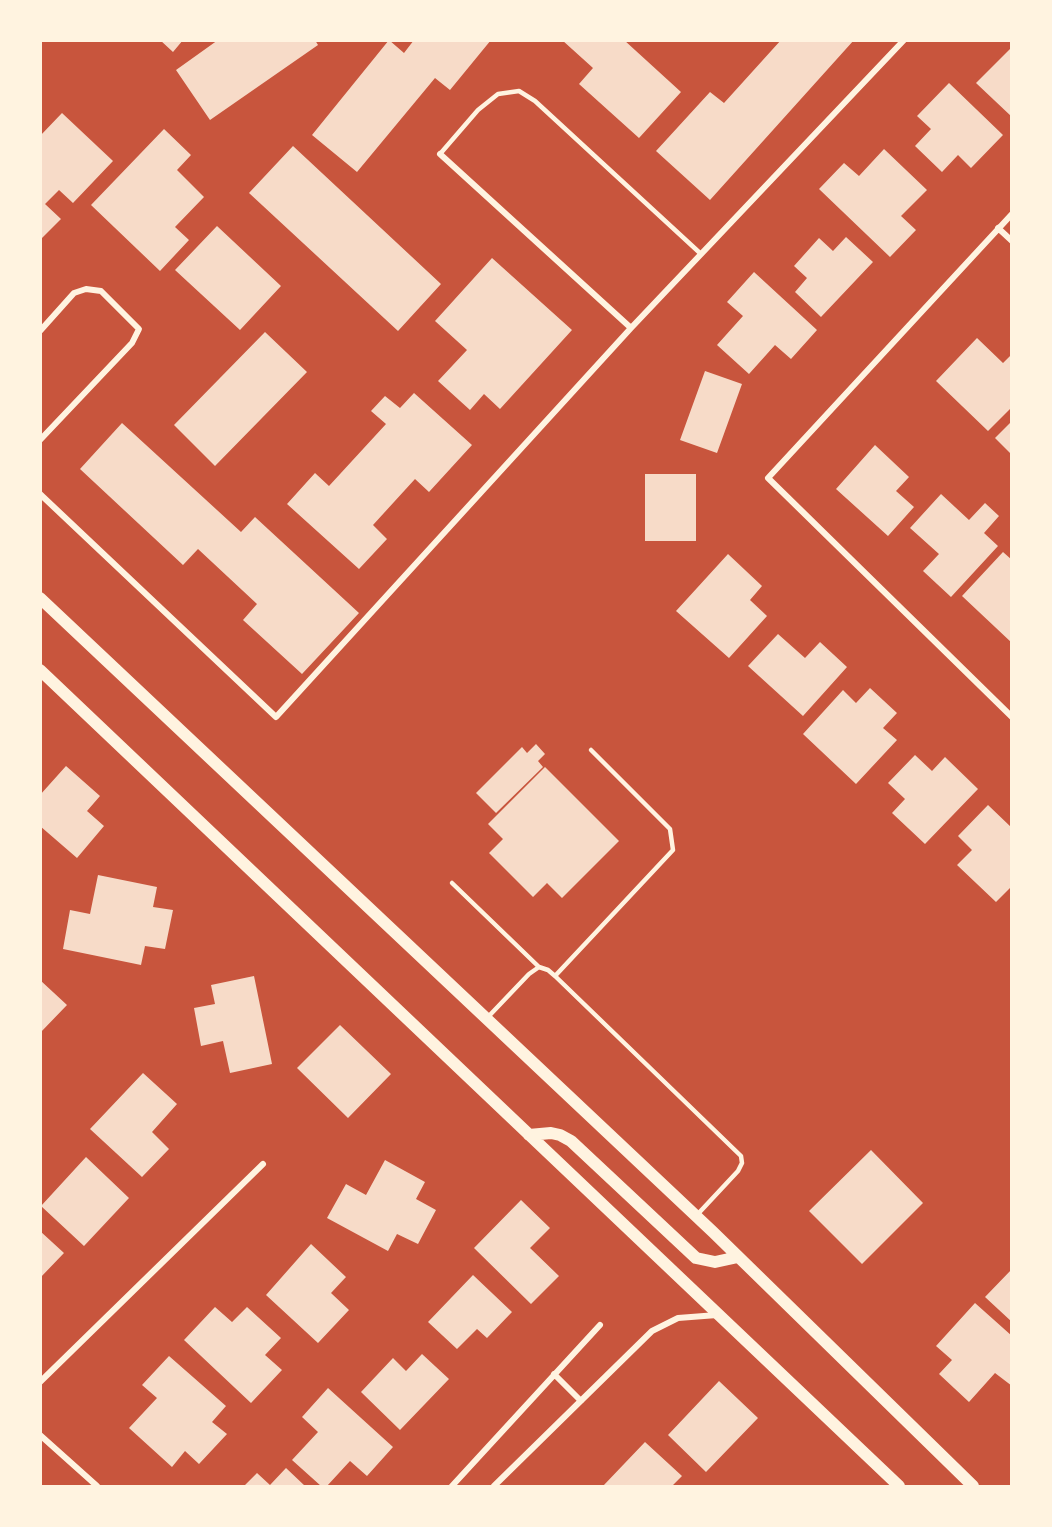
<!DOCTYPE html>
<style>
body{margin:0}
#map{position:relative;width:1052px;height:1527px;overflow:hidden;background:#c8553d;font-family:Mulish,sans-serif}
canvas{display:block}
.frame{position:absolute;inset:0;border:42px solid #fff3e0;pointer-events:none}
</style>
<div id="map">
<canvas width="1052" height="1527"></canvas>
<div class="frame"></div>
</div>
<script>
const g = document.querySelector('canvas').getContext('2d');
g.lineJoin = 'round';
function fill(path, color) {
  g.fillStyle = color;
  g.fill(path, 'evenodd');
}
function shape(rows) {
  const path = new Path2D();
  for (const r of rows) {
    path.moveTo(r[0], r[1]);
    for (let i = 2; i < r.length; i += 2) path.lineTo(r[i], r[i + 1]);
  }
  return path;
}
function stroke(path, color, width, dash) {
  g.strokeStyle = color;
  g.lineWidth = width;
  g.lineCap = dash ? 'butt' : 'round';
  g.setLineDash(dash || []);
  g.stroke(path);
}
fill(shape([
 [160,40,183,40,173,52],
 [218,40,315,40,318,45,210,120,176,70],
 [389,40,404,53,414,40,491,40,450,90,435,78,357,172,312,135],
 [562,40,624,40,681,92,639,138,579,84,593,68],
 [781,40,854,40,710,200,656,151,710,92,724,103],
 [1012,47,1012,117,976,83],
 [949,83,1003,135,971,168,958,155,942,172,915,146,931,129,917,116],
 [62,113,113,161,73,203,59,190,45,204,61,219,40,240,40,136],
 [164,129,191,155,177,170,204,197,175,227,189,240,160,271,91,205],
 [293,146,441,284,398,331,249,193],
 [884,149,927,190,901,216,916,230,890,257,819,189,844,163,859,176],
 [217,226,281,286,240,330,175,270],
 [846,237,873,262,821,317,795,292,807,278,794,266,819,238,833,251],
 [492,258,572,330,500,409,484,394,470,410,438,381,467,350,435,321],
 [754,272,817,330,791,359,775,345,749,374,717,345,743,316,727,302],
 [265,332,307,372,215,466,174,425],
 [977,338,1003,363,1012,354,1012,407,988,431,936,381],
 [705,371,742,384,717,453,680,440],
 [414,393,472,445,429,492,415,479,373,525,387,539,359,569,287,504,315,473,329,486,386,424,371,411,385,396,400,408],
 [1012,421,1012,455,995,438],
 [122,423,241,532,255,517,359,613,302,674,243,620,257,604,198,549,183,565,80,469],
 [875,445,909,477,896,491,914,507,888,536,836,489],
 [645,474,696,474,696,541,645,541],
 [941,494,969,520,985,503,999,516,984,533,998,546,951,597,923,571,939,554,910,528],
 [1003,552,1012,560,1012,643,962,596],
 [728,554,762,586,750,600,767,616,729,658,676,611],
 [778,634,805,658,820,642,847,667,803,716,748,666],
 [870,688,897,713,883,728,897,740,856,784,803,734,843,690,856,703],
 [536,744,545,754,538,761,543,767,496,813,476,793,522,747,527,753],
 [915,755,932,771,945,757,978,789,925,844,892,813,905,799,888,783],
 [66,766,100,796,87,811,104,826,77,858,40,826,40,795],
 [545,767,619,841,562,898,547,883,533,897,489,853,503,839,488,824],
 [988,805,1012,828,1012,886,996,902,957,865,972,850,958,836],
 [98,875,157,887,153,907,173,910,165,949,145,946,141,965,63,949,70,910,90,914],
 [254,976,272,1064,230,1073,223,1041,201,1046,194,1008,215,1004,211,985],
 [40,980,67,1005,40,1033],
 [340,1025,391,1074,348,1118,297,1068],
 [143,1073,177,1104,152,1132,169,1149,142,1177,90,1129],
 [871,1150,923,1203,862,1264,809,1211],
 [86,1157,129,1198,84,1246,41,1206],
 [385,1160,425,1182,416,1199,436,1210,418,1244,397,1234,388,1251,327,1218,346,1184,366,1195],
 [521,1200,550,1228,530,1248,559,1276,531,1304,474,1248],
 [40,1231,64,1253,40,1278],
 [311,1244,346,1277,331,1293,349,1310,318,1343,266,1295],
 [1012,1269,1012,1322,985,1297],
 [473,1275,512,1312,487,1338,477,1329,457,1349,428,1322],
 [975,1303,1012,1336,1012,1386,995,1373,969,1402,939,1374,952,1360,936,1346],
 [215,1307,232,1322,247,1307,281,1338,265,1355,282,1370,251,1403,184,1340],
 [422,1354,449,1379,400,1430,361,1392,393,1358,406,1371],
 [169,1356,226,1406,212,1422,227,1434,199,1464,185,1451,172,1467,129,1428,157,1398,142,1385],
 [719,1381,758,1418,706,1472,668,1435],
 [328,1388,393,1447,367,1476,350,1461,327,1486,321,1486,292,1460,318,1432,302,1417],
 [645,1442,682,1476,672,1486,603,1486],
 [286,1468,305,1486,244,1486,257,1473,270,1485]
]), '#f7dbc8');
stroke(shape([
 [440,154,478,110,498,94,519,91,535,101,701,254],
 [452,883,539,967],
 [555,976,673,850,670,829,591,750],
 [488,1017,529,974,539,967,548,970,555,976,741,1156,742,1163,738,1171,696,1216]
]), '#fff3e0', 4.5);
stroke(shape([
 [440,154,631,328],
 [1012,214,768,478,1012,717],
 [998,228,1012,241],
 [40,331,74,293,86,289,101,291,139,329,132,343,40,440],
 [40,494,276,717,631,328,904,40],
 [554,1374,581,1401],
 [40,1382,263,1164],
 [40,1435,97,1486],
 [452,1486,600,1325],
 [494,1486,652,1331,678,1318,717,1315]
]), '#fff3e0', 6);
stroke(shape([
 [40,598,713,1232,973,1486],
 [40,670,899,1486],
 [529,1135,551,1133,560,1135,571,1141,696,1258,715,1262,738,1257]
]), '#fff3e0', 12);
</script>
